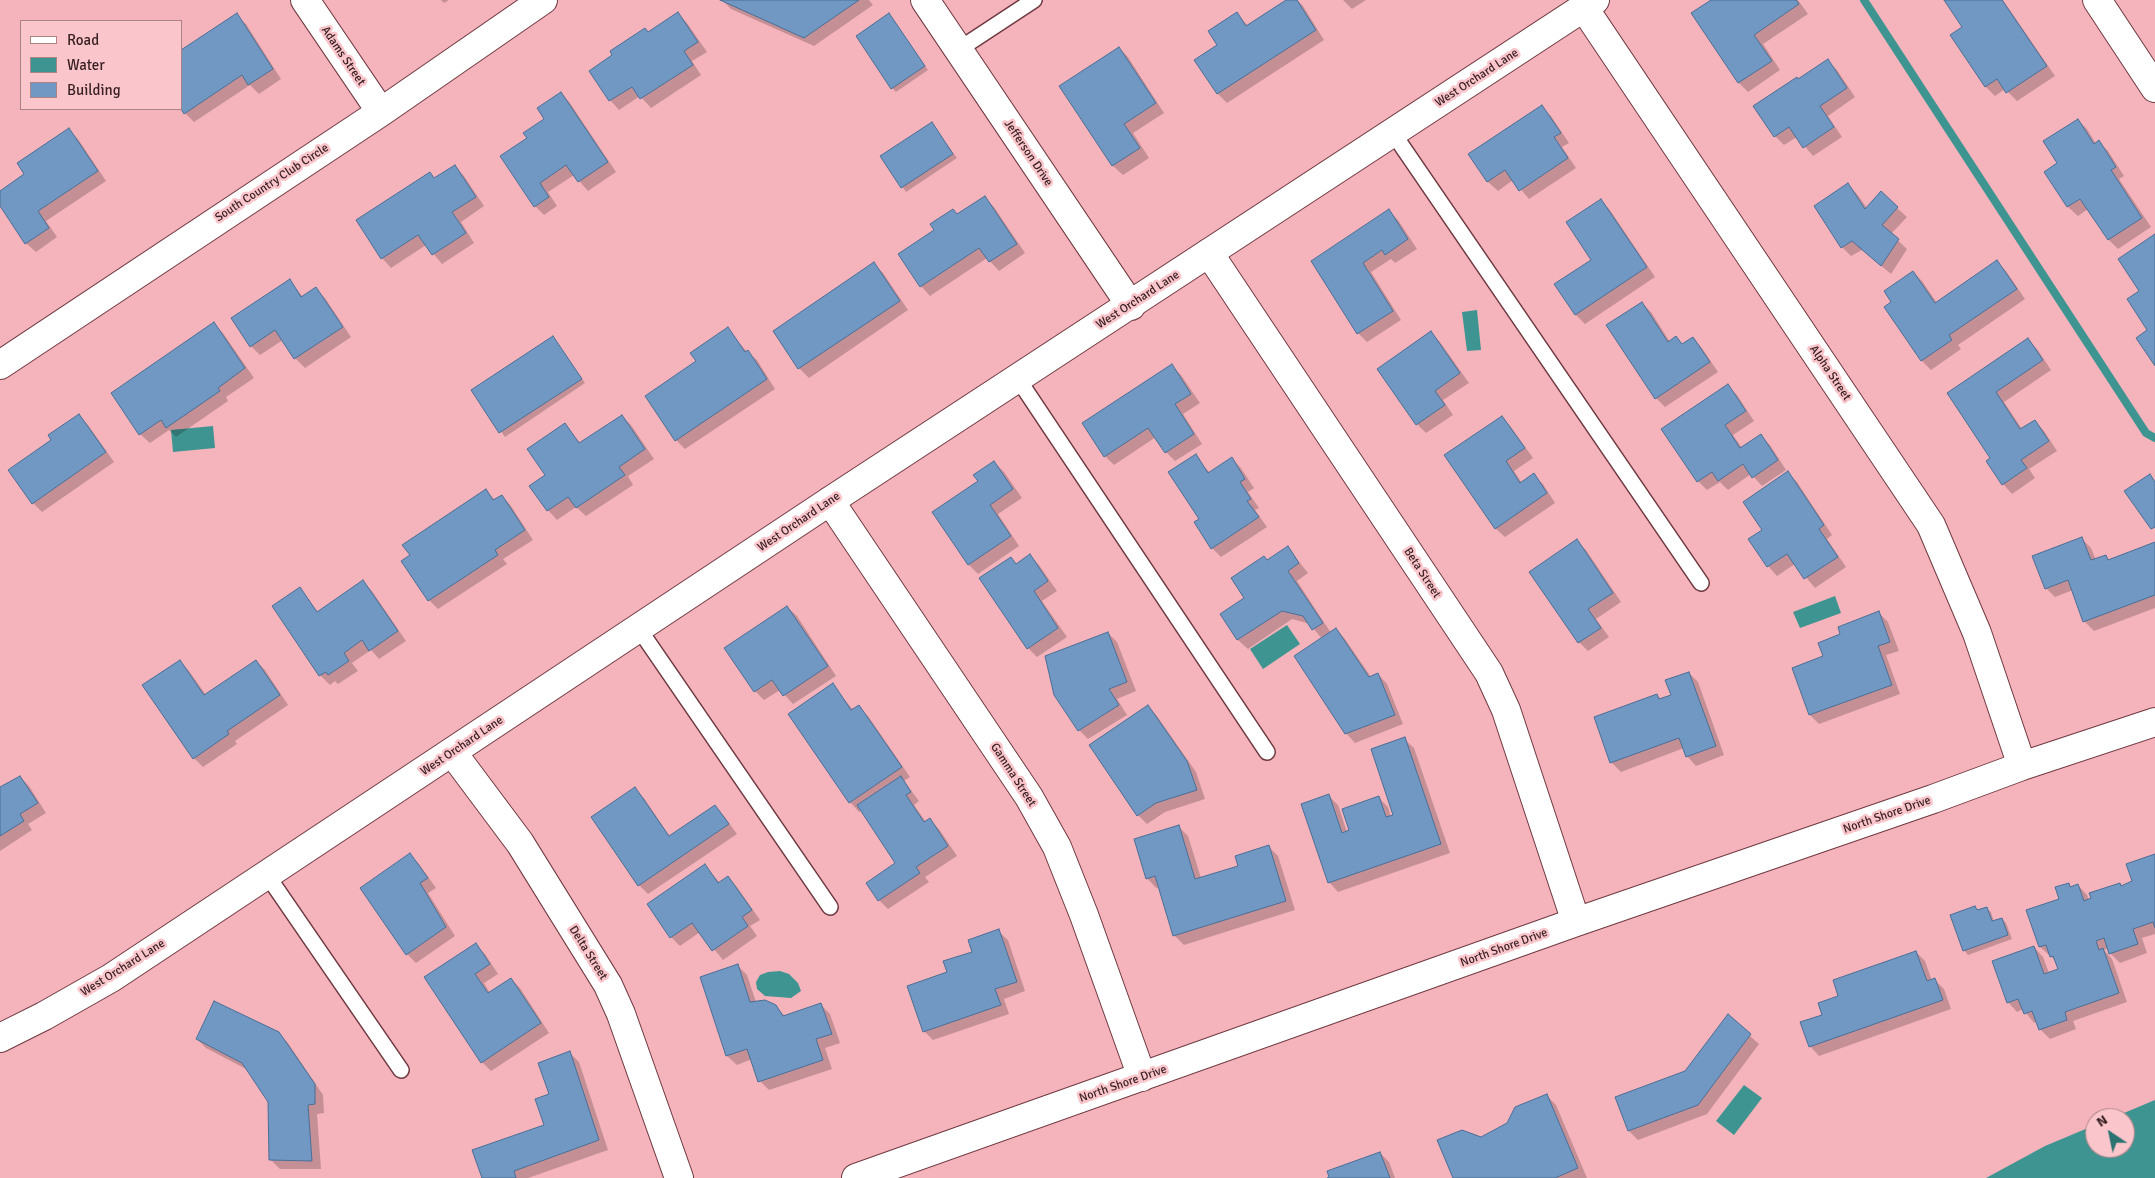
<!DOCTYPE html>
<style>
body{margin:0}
#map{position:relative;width:2155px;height:1178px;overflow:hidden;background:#f5b4bb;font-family:Signika,sans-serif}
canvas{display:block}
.legend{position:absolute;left:20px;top:20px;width:162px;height:90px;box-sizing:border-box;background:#fac5cb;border:1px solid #ac8387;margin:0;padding:6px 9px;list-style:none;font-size:15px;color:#371f22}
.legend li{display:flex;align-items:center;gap:10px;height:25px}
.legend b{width:25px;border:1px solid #ac8387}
.north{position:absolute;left:2085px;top:1108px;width:50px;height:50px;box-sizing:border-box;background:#fac5cb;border:1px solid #ac8387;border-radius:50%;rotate:326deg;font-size:14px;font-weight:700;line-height:20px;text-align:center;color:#371f22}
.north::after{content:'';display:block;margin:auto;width:18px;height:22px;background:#2a7370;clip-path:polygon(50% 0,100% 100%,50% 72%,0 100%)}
</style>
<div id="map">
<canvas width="2155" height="1178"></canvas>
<ul class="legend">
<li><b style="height:6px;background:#fff"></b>Road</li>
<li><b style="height:14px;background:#3e9491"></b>Water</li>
<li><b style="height:14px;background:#7198c2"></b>Building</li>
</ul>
<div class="north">N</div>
</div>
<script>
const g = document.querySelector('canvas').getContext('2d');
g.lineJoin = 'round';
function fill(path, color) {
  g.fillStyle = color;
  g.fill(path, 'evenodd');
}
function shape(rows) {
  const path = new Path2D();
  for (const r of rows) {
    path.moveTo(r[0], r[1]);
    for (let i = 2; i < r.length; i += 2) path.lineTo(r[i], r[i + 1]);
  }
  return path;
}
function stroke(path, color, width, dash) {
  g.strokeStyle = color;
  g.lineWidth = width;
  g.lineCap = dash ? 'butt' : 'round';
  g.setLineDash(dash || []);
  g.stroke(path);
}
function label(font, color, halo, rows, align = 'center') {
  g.font = font + ' Signika,sans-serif';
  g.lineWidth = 5;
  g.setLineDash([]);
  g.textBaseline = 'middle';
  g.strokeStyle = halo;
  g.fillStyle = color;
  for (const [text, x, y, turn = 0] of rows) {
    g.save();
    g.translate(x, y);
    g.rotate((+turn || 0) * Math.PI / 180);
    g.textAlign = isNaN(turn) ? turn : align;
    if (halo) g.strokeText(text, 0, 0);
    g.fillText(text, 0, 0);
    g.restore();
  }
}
fill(shape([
 [1477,310,1481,350,1467,351,1462,312],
 [213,426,215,448,173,452,171,430],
 [1835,596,1841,613,1800,628,1793,612],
 [1287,625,1300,644,1263,669,1250,649],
 [780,971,789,974,798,983,801,991,791,998,765,996,757,989,756,982,760,975,768,972],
 [1744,1085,1762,1098,1734,1135,1716,1121],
 [2155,1100,2155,1178,1986,1178,2045,1146,2095,1125,2095,1148,2125,1148,2125,1118,2112,1118]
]), '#3e9491');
fill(shape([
 [441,0,449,0,444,3],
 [722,0,869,0,873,5,814,46,731,9],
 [1289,0,1297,0,1303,6,1324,40,1227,103,1218,94,1196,60,1218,45,1237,13,1248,26],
 [1343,0,1366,0,1352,9],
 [1713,0,1798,0,1808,14,1763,44,1780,70,1748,92,1739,83,1693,14],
 [1946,0,2003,0,2055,76,2017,101,2005,89,1995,96,1986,87,1964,27],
 [678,14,687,23,707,52,692,61,701,75,651,108,640,96,619,110,610,100,591,71],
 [889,14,928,70,896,92,892,88],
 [236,15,246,24,281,79,259,94,250,85,194,122,185,113],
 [1119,48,1128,57,1164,113,1133,133,1149,158,1123,175,1113,166,1061,87],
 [1828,61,1837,70,1855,97,1828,116,1842,137,1813,156,1797,137,1784,145,1775,136,1798,80],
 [561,93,570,103,616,172,588,191,574,175,548,192,557,206,544,215,535,206,529,139,546,119],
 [1541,107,1551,116,1569,143,1562,147,1576,168,1529,199,1513,180,1498,191,1488,182,1470,155],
 [2078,120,2087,129,2096,144,2099,142,2108,151,2124,176,2119,179,2151,227,2118,249,2109,240,2088,209,2078,216,2068,207,2046,172,2059,164],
 [932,124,957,158,906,192,882,157],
 [69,130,78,139,106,181,46,221,57,237,36,252,26,243,0,204,0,192,26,175],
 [455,166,464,176,484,206,461,222,474,243,442,264,426,245,391,268,382,258,358,221,430,174,435,179],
 [1848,185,1857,194,1867,208,1897,208,1907,217,1891,234,1907,249,1891,274,1862,250,1851,256,1842,247],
 [985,198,994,207,1025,253,999,271,987,258,930,296,921,286,958,215],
 [1601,200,1610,210,1655,277,1585,324,1576,315,1556,284,1593,260],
 [1389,211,1398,220,1417,249,1395,263,1391,259,1371,272,1401,320,1367,342,1358,333,1313,261],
 [1997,262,2006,271,2025,299,1958,345,1961,349,1931,370,1922,361,1885,308,1893,303,1913,272,1922,281,1937,303],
 [874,264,883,273,908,310,809,378,799,368,774,331],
 [290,281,303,297,316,289,325,298,351,337,305,368,295,358,283,340,260,355,251,346],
 [1642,303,1651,312,1670,342,1676,338,1683,345,1693,338,1702,348,1718,372,1665,407,1656,398],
 [214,324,223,333,254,378,226,397,228,401,176,437,169,430,150,443,140,434],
 [728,329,747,352,757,360,775,389,685,449,676,440,698,362],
 [1431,333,1440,342,1469,383,1443,400,1453,415,1426,433,1417,424,1379,369],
 [553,337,585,383,505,437,473,391],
 [2028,340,2037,349,2051,370,2004,402,2022,429,2035,421,2044,431,2057,451,2029,469,2035,478,2012,494,2003,484,1992,458,1948,393],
 [1172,366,1181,375,1200,403,1183,414,1202,444,1175,461,1166,452,1156,437,1114,465,1105,456],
 [1728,386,1737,395,1754,421,1733,435,1742,448,1761,436,1770,445,1786,470,1762,486,1751,474,1728,490,1720,482,1707,490,1698,481],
 [79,416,88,425,114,462,42,512,33,503],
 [622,416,631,425,654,459,628,476,633,485,586,516,576,507,557,520,548,510,546,476,565,424,581,444],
 [1502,417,1511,427,1533,458,1514,471,1522,483,1533,475,1543,484,1555,503,1505,537,1495,528],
 [1195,456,1210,473,1232,459,1241,468,1254,488,1248,492,1259,508,1255,510,1267,527,1221,557,1212,548,1201,519],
 [994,462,1004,472,1022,498,998,514,1019,546,978,574,969,565,934,513,980,482],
 [1788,473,1797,482,1832,535,1827,539,1846,567,1815,588,1795,564,1777,576,1768,566,1750,539,1763,530],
 [486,491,495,500,502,496,511,506,533,540,503,559,507,564,438,609,429,600],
 [2082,539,2091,548,2096,560,2106,556,2110,561,2155,544,2155,608,2094,631,2084,621,2073,590,2055,597,2046,588],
 [1577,541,1586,550,1621,602,1596,619,1609,637,1588,651,1579,642],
 [1288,548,1308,573,1297,581,1331,633,1336,629,1345,639,1371,677,1378,674,1387,684,1403,724,1355,743,1346,733,1322,639,1310,624,1292,619,1248,649,1238,640,1222,614,1246,598,1267,561],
 [1030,556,1039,565,1057,591,1042,601,1067,637,1037,657,1028,648,1011,559,1017,565],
 [363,582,372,591,406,641,379,659,371,650,352,663,358,671,338,684,335,681,330,685,320,675,274,606,300,589,318,612],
 [787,607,797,616,836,676,793,704,780,690,764,700,755,691],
 [1879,613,1888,622,1899,651,1886,655,1900,694,1819,724,1810,715,1824,657,1842,635],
 [1108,633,1117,642,1136,691,1117,699,1127,715,1088,739,1079,730],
 [180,661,189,671,206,695,256,661,265,670,288,705,235,741,237,744,203,767,194,758],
 [1689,673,1698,682,1724,755,1696,766,1687,756,1684,748,1621,772,1611,762,1657,695,1661,700,1673,696],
 [833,685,853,710,858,707,868,716,910,777,904,781,919,801,914,805,926,822,930,820,939,829,957,856,925,877,929,882,888,909,879,900,897,864,862,810,859,812,850,802,790,715],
 [1148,706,1157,716,1196,772,1205,799,1165,812,1147,824,1138,815],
 [1404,739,1414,748,1450,853,1338,892,1329,882,1328,795,1338,805,1347,832,1379,798,1388,807,1391,817,1395,815],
 [20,777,29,786,46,813,28,824,32,830,0,851,0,786,2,789],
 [635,789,644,798,670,837,715,806,724,816,737,834,648,894,639,885],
 [1179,827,1188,836,1201,878,1240,867,1269,847,1278,856,1295,910,1184,945,1174,935,1159,887,1156,888,1147,878],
 [410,855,419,864,436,888,428,893,455,936,416,963,407,954],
 [2155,855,2155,934,2142,938,2147,953,2120,963,2111,954,2109,948,2104,950,2112,959,2127,1002,2073,1021,2076,1029,2050,1039,2040,1029,2038,1021,2034,1023,2023,1009,2017,1012,2008,1002,2034,947,2043,957,2049,973,2059,970,2057,962,2040,947,2068,884,2071,887,2078,885,2087,895,2089,900,2120,884,2122,887,2134,882],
 [705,865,720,883,728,877,737,887,760,920,750,926,757,936,723,960,700,932,680,946,671,937],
 [1975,907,1978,911,1986,908,1991,912,1994,922,2002,919,2006,923,2012,939,1968,955,1964,950],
 [998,931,1008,940,1025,991,1004,999,1009,1014,933,1040,924,1031,948,973],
 [476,945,485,954,498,974,484,983,490,993,511,979,520,988,549,1033,491,1071,482,1062,426,977],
 [1916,952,1925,961,1932,981,1935,980,1944,989,1951,1009,1819,1056,1810,1046,1823,1016,1840,997],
 [738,966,747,975,756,1002,775,1006,786,1017,821,1005,830,1014,840,1043,825,1048,832,1069,769,1090,760,1081,752,1059,737,1065,727,1056,701,978],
 [1728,1016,1759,1044,1707,1114,1638,1140,1629,1131,1686,1072],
 [278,1033,288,1043,323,1095,324,1113,317,1114,321,1169,280,1169,270,1159,269,1102,248,1070,206,1048,197,1039],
 [570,1053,579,1062,608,1150,528,1178,483,1178,545,1125,550,1094],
 [1547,1096,1556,1105,1587,1178,1454,1178,1481,1138,1508,1124],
 [1380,1153,1389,1162,1395,1178,1331,1178]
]), '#0003');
stroke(shape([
 [1864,0,2146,433,2155,438]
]), '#3e9491', 8);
const building = shape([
 [720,0,859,0,804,38,720,0],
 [1286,0,1297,0,1316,30,1217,94,1194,60,1217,45,1208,31,1237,12,1246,26,1286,0],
 [1711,0,1796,0,1799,4,1754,35,1772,61,1738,83,1691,13,1711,0],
 [1944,0,2002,0,2047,66,2006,93,1997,79,1985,87,1950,35,1962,27,1944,0],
 [678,12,698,42,684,51,693,65,640,99,632,87,609,101,589,71,612,55,610,51,645,28,648,32,678,12],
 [237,13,273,69,248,85,242,75,184,114,181,109,181,50,237,13],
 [889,13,925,66,891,89,856,36,889,13],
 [1119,47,1156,103,1124,124,1140,148,1112,166,1059,86,1119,47],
 [1828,59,1847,88,1820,106,1834,127,1803,148,1789,127,1774,137,1753,106,1797,77,1798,79,1828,59],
 [561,92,608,162,578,182,566,165,540,183,549,197,534,207,500,156,527,138,523,133,544,119,537,108,561,92],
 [1542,105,1561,133,1554,137,1568,158,1519,191,1505,170,1487,182,1468,154,1542,105],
 [2078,119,2094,144,2099,140,2116,167,2111,170,2142,218,2108,240,2080,199,2067,207,2044,172,2057,163,2043,141,2078,119],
 [932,122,953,154,901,188,880,156,932,122],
 [69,128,98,171,38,211,49,228,25,244,0,206,0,191,24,174,17,163,69,128],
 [455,165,476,197,452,212,466,233,432,255,418,235,381,259,356,220,430,172,434,178,455,165],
 [1848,183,1865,209,1881,191,1898,207,1882,225,1899,239,1881,266,1852,241,1841,248,1814,206,1848,183],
 [985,196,1017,244,989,262,979,248,920,287,898,254,934,230,930,224,953,209,957,214,985,196],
 [1601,199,1647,267,1575,315,1554,284,1591,260,1566,222,1601,199],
 [1389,209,1408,239,1385,255,1382,250,1363,263,1393,311,1357,334,1311,261,1389,209],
 [2155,234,2155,366,2136,338,2147,330,2127,299,2139,291,2118,259,2155,234],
 [1997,260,2017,289,1949,335,1952,340,1921,361,1884,307,1891,302,1884,291,1913,271,1935,303,1997,260],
 [874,262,900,301,798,369,773,331,874,262],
 [290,279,301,297,316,287,343,327,294,359,275,330,250,347,231,318,290,279],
 [1642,302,1668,342,1676,336,1682,344,1693,337,1710,362,1655,399,1606,325,1642,302],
 [214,322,245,368,218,388,220,391,166,428,161,420,139,435,111,393,214,322],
 [728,327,745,352,748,350,767,379,675,441,645,396,696,361,690,353,728,327],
 [1431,331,1460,373,1435,391,1445,405,1416,425,1377,369,1431,331],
 [553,336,582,379,499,433,471,390,553,336],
 [2028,338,2043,360,1996,392,2020,429,2035,420,2049,441,2021,460,2027,468,2002,485,1986,461,1990,458,1947,393,2028,338],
 [1172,364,1191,394,1175,404,1194,434,1165,453,1148,428,1104,457,1082,423,1172,364],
 [1728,384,1746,411,1725,425,1740,448,1761,434,1778,460,1752,478,1743,464,1718,481,1712,472,1697,482,1661,429,1728,384],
 [79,414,106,452,32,504,8,470,51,440,48,435,79,414],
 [622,415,645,449,619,467,625,475,576,508,568,497,547,511,529,486,545,475,527,449,565,423,579,443,622,415],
 [1502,416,1525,448,1506,461,1520,483,1534,473,1547,493,1495,529,1444,455,1502,416],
 [1196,454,1208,473,1232,457,1245,479,1240,482,1251,499,1247,501,1259,517,1211,549,1194,522,1199,519,1168,472,1196,454],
 [994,461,1013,489,990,505,1011,536,968,565,932,512,978,481,973,475,994,461],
 [1788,471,1824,525,1819,529,1838,557,1804,579,1787,554,1767,567,1748,539,1762,530,1743,502,1788,471],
 [2150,474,2155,482,2155,527,2151,529,2124,491,2150,474],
 [486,489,493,500,502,495,525,530,495,550,498,555,428,601,401,561,410,555,402,545,486,489],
 [2082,537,2091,560,2106,555,2108,560,2155,542,2155,595,2083,622,2068,580,2045,589,2032,556,2082,537],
 [1577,539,1613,593,1588,609,1601,628,1578,643,1529,572,1577,539],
 [1288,546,1299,563,1288,571,1323,623,1312,630,1303,616,1282,611,1237,640,1220,614,1244,598,1231,578,1264,556,1267,560,1288,546],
 [1030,554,1048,581,1034,591,1058,628,1027,649,979,578,1011,557,1016,564,1030,554],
 [363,580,398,631,369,651,362,640,344,653,349,661,328,675,326,672,319,676,272,606,300,587,317,612,363,580],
 [787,606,828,666,783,696,772,680,754,692,724,648,787,606],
 [1879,611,1890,642,1878,646,1892,685,1809,715,1792,668,1823,656,1818,643,1840,634,1838,627,1879,611],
 [1336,628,1369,677,1378,673,1395,715,1345,734,1294,656,1336,628],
 [1108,632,1127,682,1109,689,1119,705,1078,731,1054,695,1045,656,1108,632],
 [180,660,204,695,256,660,280,695,227,731,229,734,193,759,142,685,180,660],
 [1689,672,1716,746,1686,757,1679,738,1610,763,1594,717,1657,694,1659,699,1671,695,1665,680,1689,672],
 [833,683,851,710,859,705,902,767,849,803,788,714,833,683],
 [1148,705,1187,761,1197,790,1156,803,1137,816,1089,745,1148,705],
 [1405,737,1441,844,1328,883,1301,804,1329,794,1342,833,1349,830,1342,809,1379,796,1386,817,1393,815,1371,749,1405,737],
 [20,776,38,803,20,814,24,821,0,836,0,787,20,776],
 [901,776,911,792,906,795,924,822,930,818,948,846,916,867,920,873,878,901,866,883,895,863,857,805,901,776],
 [635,787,669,836,715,805,729,824,638,886,591,817,635,787],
 [1179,825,1195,879,1238,866,1235,856,1269,845,1286,901,1173,936,1155,876,1146,879,1134,839,1179,825],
 [410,853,428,878,420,883,446,927,406,955,360,888,410,853],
 [2155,854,2155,928,2153,922,2133,929,2138,944,2109,954,2104,938,2096,941,2099,950,2103,948,2119,993,2065,1012,2067,1020,2039,1030,2032,1011,2024,1014,2018,999,2007,1003,1992,961,2034,946,2044,974,2058,969,2053,956,2050,957,2046,945,2039,947,2026,910,2059,899,2055,887,2069,883,2070,887,2078,884,2084,901,2091,898,2089,893,2120,883,2121,886,2132,881,2126,864,2155,854],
 [705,864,718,883,728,876,752,910,742,917,748,926,712,951,692,923,670,938,647,904,705,864],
 [1975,906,1977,910,1987,907,1992,921,2002,918,2008,935,1963,951,1950,915,1975,906],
 [999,929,1017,982,995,989,1001,1005,923,1032,907,986,947,972,943,961,972,952,968,940,999,929],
 [476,943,490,964,475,974,488,993,511,978,541,1023,481,1063,424,977,476,943],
 [1916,951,1927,981,1935,978,1943,1000,1809,1047,1800,1022,1822,1015,1818,1003,1838,996,1833,980,1916,951],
 [738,964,750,1002,765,1000,776,1005,783,1016,821,1003,832,1034,816,1039,823,1060,758,1082,747,1049,726,1056,700,977,738,964],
 [214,1001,279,1032,315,1084,315,1104,308,1105,312,1161,269,1160,268,1102,242,1063,196,1039,214,1001],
 [1728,1014,1751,1034,1698,1105,1628,1131,1615,1097,1685,1071,1728,1014],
 [570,1051,599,1140,514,1171,516,1178,482,1178,472,1150,544,1125,535,1099,549,1094,538,1063,570,1051],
 [1547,1094,1578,1168,1555,1178,1453,1178,1437,1140,1462,1130,1481,1137,1507,1123,1515,1107,1547,1094],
 [1380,1152,1390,1178,1327,1178,1329,1177,1327,1171,1380,1152]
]);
fill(building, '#7198c2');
stroke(building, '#496e96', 1);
const service = shape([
 [958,50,1034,0],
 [1393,133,1701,583],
 [1018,379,1267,752],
 [639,629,830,907],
 [267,875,401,1070]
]);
const minor = shape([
 [305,0,381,112],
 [925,0,1131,306],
 [2097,0,2155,88],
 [1584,8,1931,525,1977,633,2022,766],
 [1209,253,1489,673,1506,710,1576,922],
 [0,365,381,112,543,0],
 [830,501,1029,797,1057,847,1084,915,1142,1077],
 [452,752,520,843,608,985,621,1014,679,1178],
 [856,1178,1576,922,1933,799,2022,766,2155,722]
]);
const tertiary = shape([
 [0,1038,44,1016,111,978,830,501,1595,0]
]);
stroke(service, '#6f3941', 18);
stroke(minor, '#6f3941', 30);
stroke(tertiary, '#6f3941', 30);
stroke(service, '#fff', 15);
stroke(minor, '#fff', 28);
stroke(tertiary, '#fff', 28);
label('12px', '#371f22', '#fac5cb', [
 ["Adams Street",343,56,56],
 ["West Orchard Lane",1477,78,-33],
 ["Jefferson Drive",1028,153,56],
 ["South Country Club Circle",272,183,-33],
 ["West Orchard Lane",1138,300,-33],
 ["Alpha Street",1830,373,56],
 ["West Orchard Lane",799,522,-34],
 ["Beta Street",1422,573,57],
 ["West Orchard Lane",462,746,-34],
 ["Gamma Street",1013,775,57],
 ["North Shore Drive",1887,815,-19],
 ["North Shore Drive",1504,948,-20],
 ["Delta Street",588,953,58],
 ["West Orchard Lane",123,968,-32],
 ["North Shore Drive",1123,1084,-19]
]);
</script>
